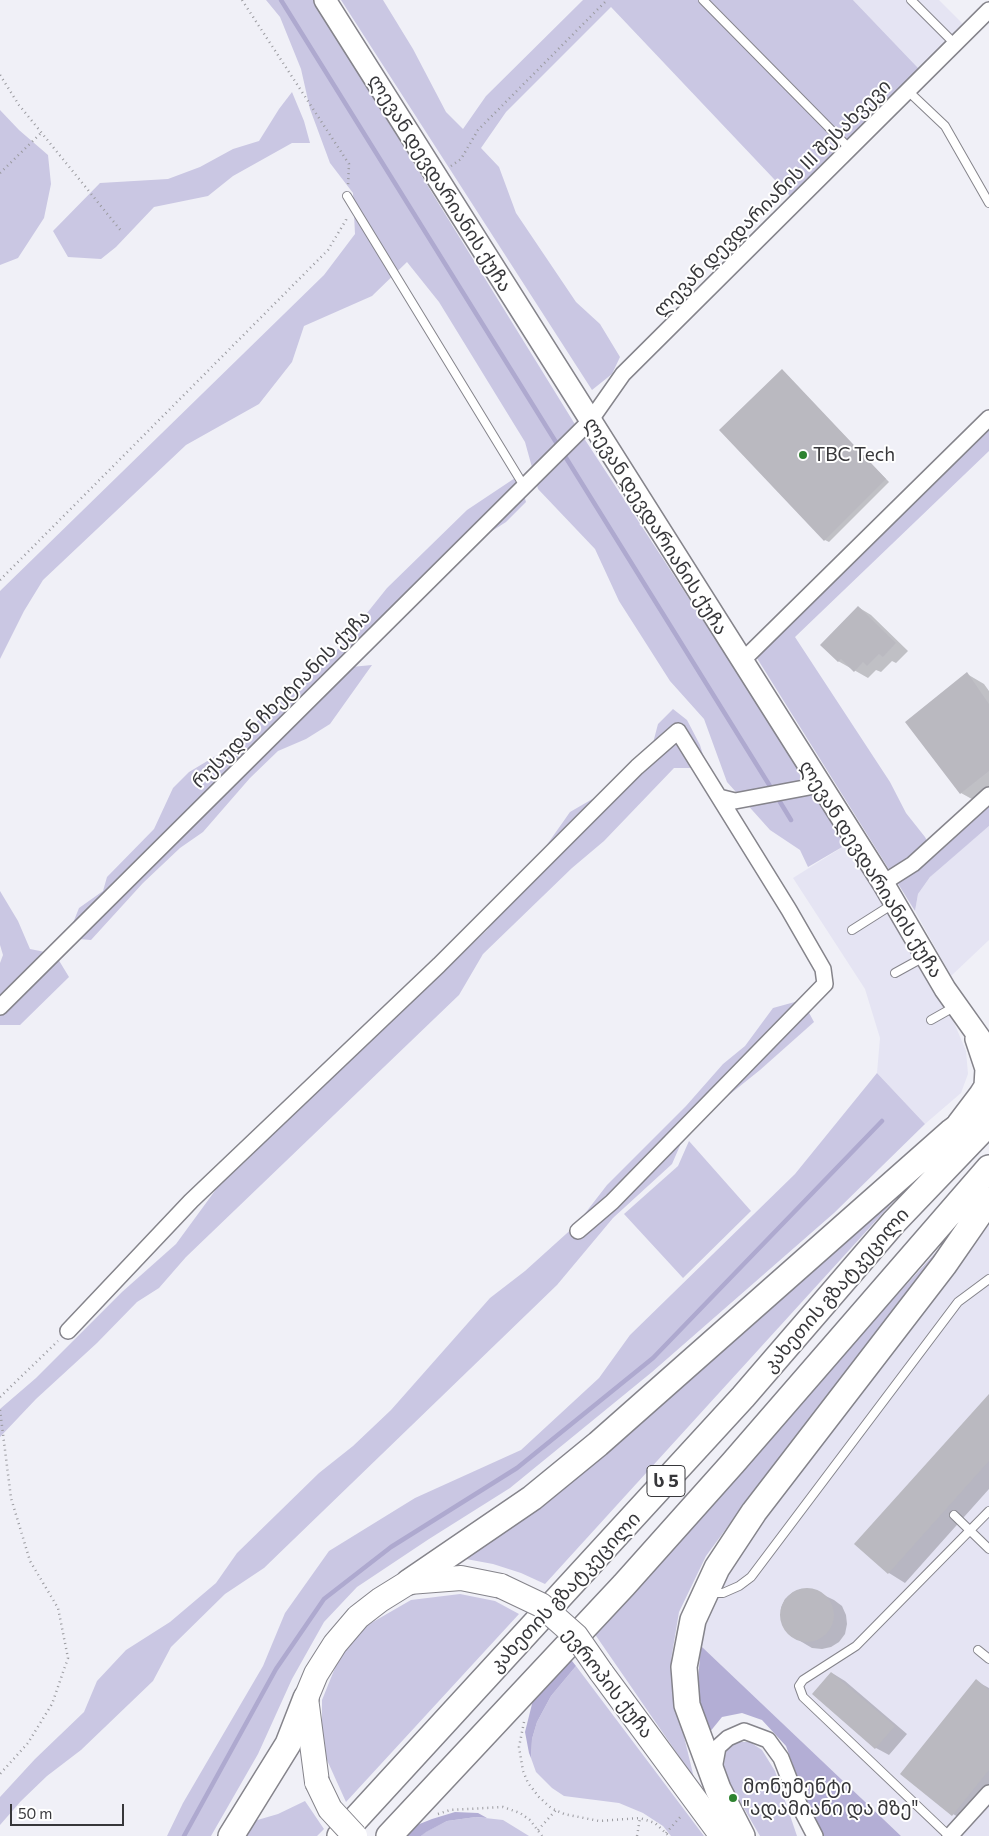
<!DOCTYPE html>
<meta charset="utf-8">
<style>
body{margin:0}
#map{position:relative;width:989px;height:1836px;overflow:hidden;background:#f0f0f7;font-family:Commissioner,sans-serif}
canvas{display:block}
.scale{position:absolute;left:10px;top:1804px;width:114px;height:22px;box-sizing:border-box;border:2px solid #37373a;border-top:0;padding-left:6px;font-size:15px;line-height:18px;white-space:nowrap;color:#37373a;-webkit-text-stroke:4px #fff;paint-order:stroke}
</style>
<div id="map">
<canvas width="989" height="1836"></canvas>
<div class="scale">50 m</div>
</div>
<script>
const g = document.querySelector('canvas').getContext('2d');
g.lineJoin = 'round';
function fill(path, color) {
  g.fillStyle = color;
  g.fill(path, 'evenodd');
}
function shape(rows) {
  const path = new Path2D();
  for (const r of rows) {
    if (r.length === 3) {
      path.moveTo(r[0] + r[2], r[1]);
      path.arc(r[0], r[1], r[2], 0, 2 * Math.PI);
      continue;
    }
    path.moveTo(r[0], r[1]);
    for (let i = 2; i < r.length; i += 2) path.lineTo(r[i], r[i + 1]);
  }
  return path;
}
function stroke(path, color, width, dash) {
  g.strokeStyle = color;
  g.lineWidth = width;
  g.lineCap = dash ? 'butt' : 'round';
  g.setLineDash(dash || []);
  g.stroke(path);
}
function label(font, color, halo, rows, align = 'center') {
  g.font = font + ' Commissioner,"Noto Sans Georgian",sans-serif';
  g.lineWidth = 4;
  g.setLineDash([]);
  g.textBaseline = 'middle';
  g.strokeStyle = halo;
  g.fillStyle = color;
  for (const [text, x, y, turn = 0] of rows) {
    g.save();
    g.translate(x, y);
    g.rotate((+turn || 0) * Math.PI / 180);
    g.textAlign = isNaN(turn) ? turn : align;
    if (halo) g.strokeText(text, 0, 0);
    g.fillText(text, 0, 0);
    g.restore();
  }
}
fill(shape([
 [853,0,939,0,965,26,919,69],
 [989,826,989,940,951,976,915,911,918,894,930,877,940,867],
 [849,843,947,1006,966,1051,968,1074,961,1093,925,1124,877,1073,880,1038,865,989,793,878],
 [989,1223,989,1836,901,1836,701,1646,701,1624,727,1567,799,1467]
]), '#e5e4f3');
fill(shape([
 [266,0,313,0,576,426,849,843,808,867,800,850,770,830,727,782,704,719,670,681,619,601,595,549,538,489,525,442,439,302,407,262,372,296,304,326,292,362,259,404,186,445,43,580,24,611,0,659,0,591,324,275,355,234,353,193,330,163,310,109,301,69,280,17],
 [341,0,383,0,413,49,446,112,463,129,486,96,583,0,853,0,919,69,791,197,611,7,506,112,481,148,499,167,516,213,576,302,600,324,620,357,612,374,592,390],
 [292,92,304,121,310,143,292,143,233,176,208,196,154,207,116,247,101,259,68,257,53,231,100,183,168,179,200,167,233,149,259,141,279,109],
 [0,110,19,130,48,155,51,184,44,218,18,258,0,265],
 [989,423,989,451,795,637,890,782,906,813,925,837,935,856,989,806,989,826,930,877,918,894,915,911,755,655],
 [518,476,526,502,506,522,467,547,351,667,372,665,330,724,306,739,278,751,250,778,203,832,180,848,143,883,91,940,67,938,79,908,103,891,107,877,154,829,173,788,189,772,229,748,271,708,299,687,339,648,387,588,467,510],
 [673,709,687,720,700,745,707,768,674,768,604,841,572,868,483,954,459,995,186,1257,159,1288,137,1302,97,1343,36,1399,0,1437,0,1409,36,1378,122,1292,176,1244,217,1188,250,1157,341,1061,366,1037,433,981,487,930,570,812,601,794,653,743,658,724],
 [0,891,18,921,30,949,55,954,69,977,20,1025,0,1025,0,963,3,955,0,945],
 [802,1000,814,1022,760,1070,709,1111,685,1134,672,1164,613,1218,557,1285,264,1568,225,1594,171,1647,153,1681,81,1750,47,1776,21,1801,0,1825,0,1797,35,1759,84,1712,97,1681,126,1650,170,1622,216,1583,237,1553,319,1473,353,1446,391,1410,490,1298,525,1271,576,1225,607,1185,686,1106,723,1064,745,1046,773,1008],
 [877,1073,925,1124,834,1213,652,1372,510,1488,429,1539,357,1587,324,1622,292,1679,258,1754,211,1836,167,1836,183,1803,263,1666,285,1613,329,1551,415,1498,521,1450,599,1378,630,1335,795,1174],
 [689,1141,751,1211,683,1278,624,1214,678,1166],
 [913,1180,545,1584,521,1573,493,1564,466,1559],
 [957,1229,762,1480,706,1556,679,1612,671,1660,681,1724,694,1778,592,1630],
 [460,1594,495,1601,519,1614,346,1802,322,1749,322,1700,339,1658,366,1626,411,1600],
 [576,1666,704,1836,671,1836,663,1826,643,1813,619,1803,564,1796,552,1788,536,1772,531,1758,532,1739,537,1722,551,1696],
 [738,1742,750,1742,762,1750,775,1771,797,1836,760,1836,723,1772,726,1748],
 [305,1801,324,1829,317,1836,245,1836,254,1821,278,1814],
 [476,1817,503,1820,529,1836,421,1836,425,1832,447,1821]
]), '#cac7e3');
fill(shape([
 [701,1646,901,1836,823,1836,809,1809,786,1746,762,1720,742,1713,722,1717,709,1733,697,1690],
 [568,1656,576,1666,551,1696,537,1722,532,1739,531,1758,529,1753,525,1732,535,1692],
 [455,1812,478,1813,487,1818,476,1817,447,1821,426,1832,421,1836,404,1836,412,1827,432,1819]
]), '#b3aed5');
fill(shape([
 [782,371,889,482,829,542,825,540],
 [858,607,871,615,908,651,896,663,892,661,881,672,876,670,868,678,838,661],
 [967,674,984,684,989,691,989,795,979,803,961,793,907,722],
 [989,1404,989,1489,905,1583,889,1573,856,1544],
 [801,1589,811,1589,834,1600,842,1606,846,1615,847,1624,845,1634,839,1642,831,1647,822,1649,812,1648,790,1635,784,1627,781,1618,781,1608,785,1599,792,1593],
 [832,1673,845,1681,907,1734,889,1755,876,1748],
 [976,1681,989,1688,989,1801,970,1824,953,1814]
]), '#0003');
stroke(shape([
 [281,0,559,447],
 [563,453,773,791],
 [777,797,791,820],
 [184,1836,276,1669,324,1599,391,1547,517,1468,653,1358,882,1121]
]), '#aea9cf', 4.5);
fill(shape([
 [782,369,886,479,824,541,719,430],
 [858,606,896,643,883,657,879,654,867,666,863,662,854,672,841,659,838,662,820,645],
 [967,672,989,704,989,771,960,794,905,722],
 [989,1394,989,1461,888,1574,854,1544],
 [807,1615,27],
 [831,1672,895,1726,875,1749,812,1694],
 [976,1679,989,1690,989,1770,952,1816,900,1774]
]), '#bab9c0');
const service = shape([
 [703,0,850,149],
 [911,0,955,44],
 [908,91,945,126,989,203],
 [347,196,524,486],
 [852,930,893,904],
 [895,973,924,957],
 [931,1020,954,1007],
 [954,1515,989,1549],
 [710,1593,723,1593,739,1586,751,1577,958,1302,989,1279],
 [978,1650,989,1659],
 [949,1836,803,1697,799,1686,803,1680,856,1646,989,1511]
]);
const minor = shape([
 [741,662,989,418],
 [719,797,735,801,820,785],
 [883,883,913,864,989,795],
 [0,1007,590,421,623,374,989,10],
 [68,1331,191,1201,439,965,637,767,678,731,789,910,823,969,825,984,612,1202,578,1231],
 [714,1769,718,1747,728,1738,744,1731,768,1740,781,1758,801,1809,815,1836],
 [950,1836,989,1793]
]);
const secondary = shape([
 [325,0,883,883,945,989,989,1051],
 [958,1123,980,1094,985,1086,986,1069,976,1039]
]);
const primary = shape([
 [601,1672,722,1836],
 [317,1782,306,1698,316,1674,335,1644,358,1617,380,1600,409,1582,461,1578,501,1586]
]);
const trunk = shape([
 [409,1582,532,1498,598,1444,951,1132,974,1115,989,1107],
 [231,1836,288,1744,306,1698],
 [340,1836,743,1397,894,1222,989,1123],
 [389,1836,624,1585,733,1463,989,1168],
 [742,1836,718,1789,687,1705,684,1667,693,1620,717,1568,754,1512,944,1265,989,1200]
]);
stroke(service, '#85848b', 10);
stroke(minor, '#85848b', 18);
stroke(secondary, '#85848b', 24);
stroke(primary, '#85848b', 26);
stroke(trunk, '#85848b', 28);
stroke(shape([
 [242,0,349,164,348,187],
 [0,75,19,105,122,232],
 [451,166,461,159,478,130,607,0],
 [0,173,42,132],
 [0,580,328,250,346,220,346,217],
 [0,1397,58,1341],
 [0,1410,11,1498,30,1561,58,1608,68,1658,52,1704,28,1743,0,1774],
 [524,1722,519,1747,523,1771,528,1783,539,1797,551,1808,564,1814,599,1821,640,1818,655,1823,669,1836],
 [438,1814,450,1810,503,1807,520,1813,530,1820,542,1836],
 [538,1830,556,1810],
 [666,1833,682,1815],
 [637,1836,640,1818]
]), '#9a9a9f', 2.5, [1, 4]);
stroke(service, '#fff', 8);
stroke(minor, '#fff', 15);
stroke(secondary, '#fff', 21);
stroke(primary, '#fff', 24);
stroke(trunk, '#fff', 25);
const primaryBridge = shape([
 [501,1586,541,1605,576,1636,601,1672],
 [317,1782,330,1809,355,1836]
]);
stroke(primaryBridge, '#85848b', 26, []);
stroke(primaryBridge, '#fff', 24);
for (const [x, y, r, color] of [
 [803,455,5,"#2e8330"],
 [733,1798,5,"#2e8330"]
]) {
  const dot = new Path2D();
  dot.arc(x, y, r, 0, 2 * Math.PI);
  g.fillStyle = color;
  g.fill(dot);
  stroke(dot, '#fff', 2);
}
for (const [x, y, w] of [
 [666,1481,38]
]) {
  const box = new Path2D();
  box.roundRect(x - w / 2, y - 15.5, w, 31, 4);
  g.fillStyle = '#fff';
  g.fill(box);
  stroke(box, '#37373a', 1);
}
label('bold 18px', '#37373a', null, [
 ["ს 5",666,1481]
]);
label('19px', '#37373a', '#fff', [
 ["ლევან დევდარიანის ქუჩა",440,183,58],
 ["ლევან დევდარიანის III შესახვევი",772,198,-45],
 ["ლევან დევდარიანის ქუჩა",656,526,58],
 ["რუსუდან ჩხეტიანის ქუჩა",281,699,-45],
 ["ლევან დევდარიანის ქუჩა",871,869,58],
 ["კახეთის გზატკეცილი",836,1290,-49],
 ["კახეთის გზატკეცილი",565,1592,-47],
 ["ევროპის ქუჩა",608,1683,52]
]);
label('19px', '#37373a', '#fff', [
 ["TBC Tech",813,455],
 ["მონუმენტი",743,1787],
 ["\"ადამიანი და მზე\"",743,1809]
], 'left');
</script>
